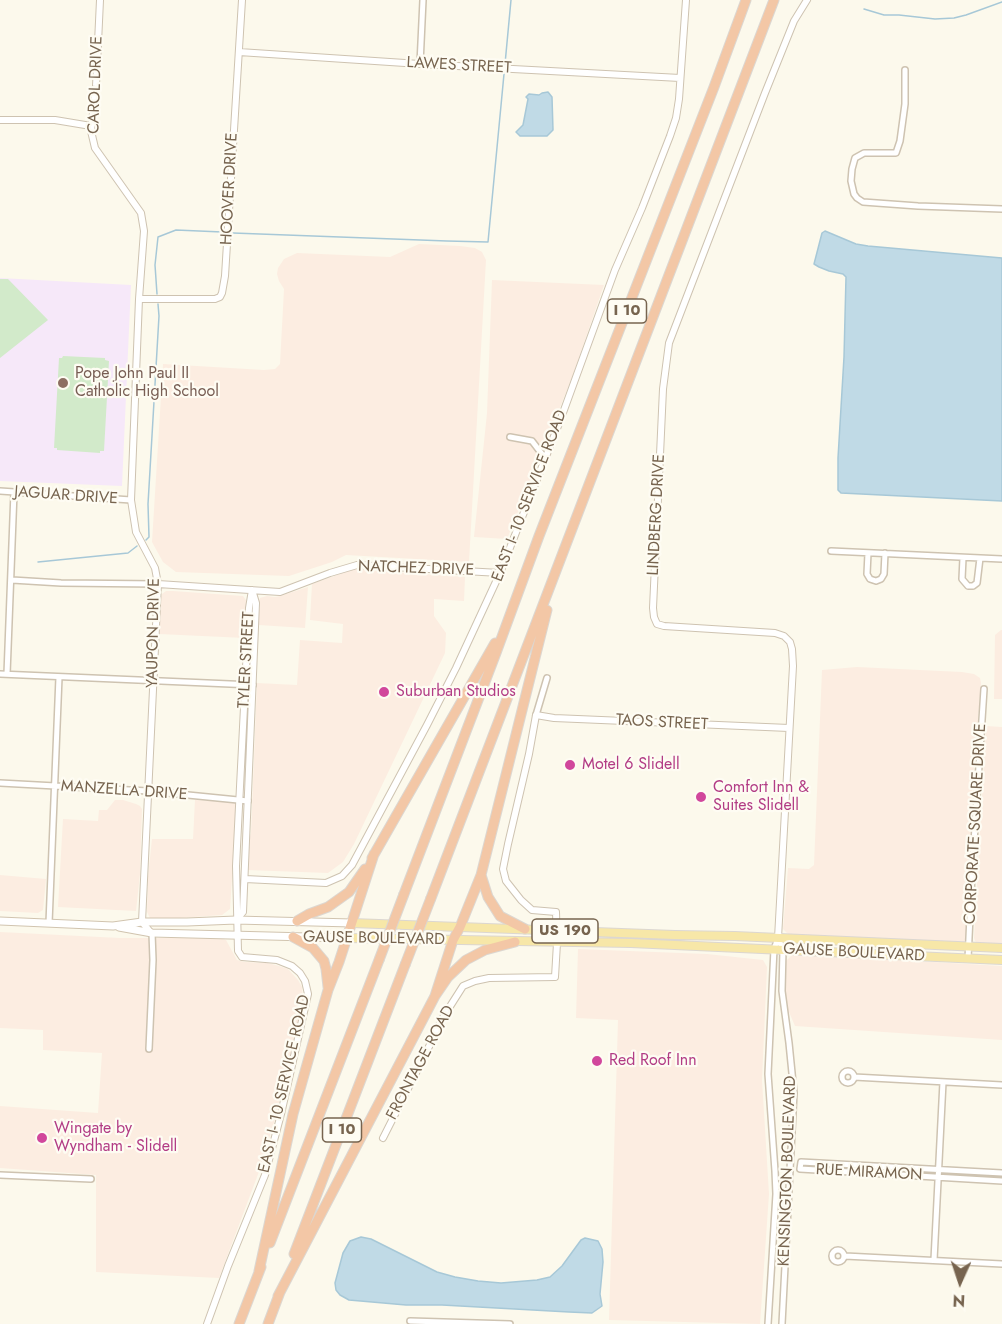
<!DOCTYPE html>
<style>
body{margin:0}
#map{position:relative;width:1002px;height:1324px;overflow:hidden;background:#fcf9ec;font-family:Jost,sans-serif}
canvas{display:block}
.north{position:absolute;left:930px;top:1252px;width:60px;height:60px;-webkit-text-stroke:4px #fefcf3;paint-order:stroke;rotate:183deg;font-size:16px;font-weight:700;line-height:24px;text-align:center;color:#77644f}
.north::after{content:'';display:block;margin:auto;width:21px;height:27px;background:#77644f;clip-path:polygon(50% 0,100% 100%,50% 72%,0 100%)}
</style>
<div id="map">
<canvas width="1002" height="1324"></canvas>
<div class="north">N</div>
</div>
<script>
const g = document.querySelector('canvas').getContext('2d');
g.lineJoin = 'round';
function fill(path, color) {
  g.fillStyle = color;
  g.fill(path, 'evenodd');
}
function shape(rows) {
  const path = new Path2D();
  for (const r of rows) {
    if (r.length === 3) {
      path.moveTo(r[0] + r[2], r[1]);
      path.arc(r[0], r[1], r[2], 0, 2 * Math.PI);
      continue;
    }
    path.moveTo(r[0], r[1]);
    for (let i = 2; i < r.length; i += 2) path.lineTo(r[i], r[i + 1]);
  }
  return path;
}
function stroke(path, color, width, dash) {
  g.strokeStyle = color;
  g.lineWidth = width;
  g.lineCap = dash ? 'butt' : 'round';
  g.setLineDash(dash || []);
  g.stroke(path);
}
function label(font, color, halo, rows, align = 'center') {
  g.font = font + ' Jost,sans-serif';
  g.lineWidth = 4.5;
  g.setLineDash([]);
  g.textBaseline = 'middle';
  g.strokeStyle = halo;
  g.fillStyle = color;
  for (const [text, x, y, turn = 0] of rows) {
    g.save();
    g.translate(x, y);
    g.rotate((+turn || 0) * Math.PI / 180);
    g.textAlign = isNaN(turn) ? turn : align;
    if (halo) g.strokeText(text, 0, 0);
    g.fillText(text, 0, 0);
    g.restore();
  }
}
fill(shape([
 [419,244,460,246,475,248,482,252,486,260,469,562,346,555,332,562,289,576,176,572,163,562,152,542,163,364,264,370,275,369,280,364,284,289,279,281,277,274,278,268,284,259,297,253,390,257],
 [492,280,604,285,573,375,507,539,474,537,487,413],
 [354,569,465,577,464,601,434,599,434,616,446,633,445,653,354,844,343,862,328,873,247,870,248,843,251,833,257,683,297,685,300,640,342,643,343,624,310,620,312,584],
 [308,587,305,628,259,625,259,601,260,598,267,596,275,597,280,596],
 [166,591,173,591,243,596,246,600,245,638,159,634,161,597,162,594],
 [1001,630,1002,630,1002,699,994,699,995,635],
 [857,667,962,672,974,674,980,678,981,683,973,778,966,937,964,942,962,943,788,934,783,929,788,868,809,869,814,865,822,670],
 [986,726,1002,727,1002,945,978,943,975,941,974,938],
 [115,800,123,800,136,804,140,806,142,809,140,874,136,911,58,907,63,819,98,821,99,810,107,810],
 [195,800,237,802,230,909,222,915,151,920,147,912,148,876,152,839,193,839],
 [0,875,46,879,43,910,38,913,0,911],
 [0,932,120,938,219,938,226,940,237,960,245,962,268,963,279,966,288,969,298,980,302,987,303,1001,275,1119,260,1169,219,1278,96,1272,96,1175,0,1168,0,1106,98,1113,102,1053,43,1050,43,1030,0,1028],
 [578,949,707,954,763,960,767,967,762,1080,769,1194,760,1324,609,1320,618,1020,576,1018],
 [795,954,1002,966,1002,1040,795,1026,786,1005,785,991,786,961,791,956]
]), '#fcede1');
fill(shape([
 [0,278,131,285,122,486,0,481]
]), '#f6e8f9');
fill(shape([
 [0,279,8,279,48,320,0,358],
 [63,356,105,358,105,360,109,361,104,451,100,451,100,453,57,450,57,448,54,448,59,358,62,358]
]), '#d2eaca');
const water = shape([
 [548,92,552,97,553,130,547,136,520,136,516,132,523,125,528,99,526,97,529,94,539,95,542,93,548,92],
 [825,231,856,244,868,246,1002,258,1002,501,841,493,838,490,838,458,844,357,846,277,843,274,829,271,819,267,814,264,822,233,825,231],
 [361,1237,371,1239,437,1272,455,1277,478,1281,501,1283,537,1280,550,1277,562,1266,581,1240,585,1238,598,1241,602,1249,603,1262,600,1294,602,1306,592,1313,569,1312,442,1305,406,1305,349,1300,340,1295,336,1290,335,1283,343,1253,350,1241,361,1237]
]);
fill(water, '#c0dae6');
stroke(water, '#a7c8d7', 1.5);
stroke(shape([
 [864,9,884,15,899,15,935,19,954,18,966,15,1002,2],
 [505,64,511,0],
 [233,233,447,241,488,242,504,74],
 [157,294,155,265,158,237,176,230,222,232],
 [146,540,149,537,148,504,159,316,158,304],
 [38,562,128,553,137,546]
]), '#a7c8d7', 1.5);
const minor = shape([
 [420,64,423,0],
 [905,70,905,104,900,141,896,153,864,153,855,158,852,169,851,181,854,194,857,198,863,202,918,206,1002,209],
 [510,437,532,441,545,458],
 [0,491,131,500],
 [831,551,1002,559],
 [868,553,867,574,870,579,876,581,881,579,884,574,885,553],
 [963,558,962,579,968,586,973,586,977,583,980,558],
 [12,580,61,583,158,584],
 [0,674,253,685],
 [7,674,14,492],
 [536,715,547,678],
 [0,783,148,791,248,801],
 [49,923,59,677],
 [778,938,783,950,782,991,789,1043,794,1093,782,1324],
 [968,959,972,873,984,689],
 [149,1049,153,960,152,933],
 [848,1077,6],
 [854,1077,1002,1085],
 [1002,1173,801,1162,800,1169,1002,1181],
 [0,1175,91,1179],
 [838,1256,6],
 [845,1256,1002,1264],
 [934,1260,943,1082],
 [410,1321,510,1324],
 [768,1324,776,1194,775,1171,768,1074,774,949,778,938]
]);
const tertiary = shape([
 [100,0,96,86,91,131,95,148,141,213,144,231,139,299,131,500,136,532,155,568,158,584,142,922,151,933],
 [239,52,420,64,680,78],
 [0,120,55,120,91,126],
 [139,299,215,299,220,297,222,293,225,276,242,0],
 [158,584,280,592,330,573,357,565,500,573],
 [245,879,326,883,342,876,352,865,427,725,456,668,500,573,560,421,615,270,642,208,670,136,676,118,679,99,686,0],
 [237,919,243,912,256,603,253,593],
 [778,938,793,666,792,649,790,642,784,636,775,633,664,626,657,624,654,617,653,608,663,389,669,343,765,93,794,21,807,0],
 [383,1138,425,1055,442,1019,463,986,475,981,489,978,555,977,557,943,556,912,532,910,521,900,506,881,503,869,508,844,529,754,536,715,554,718,789,728],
 [207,1324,228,1266,265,1175,281,1114,308,994,305,981,300,973,292,966,277,960,242,957,238,951,236,866,249,608,252,590]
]);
const secondary = shape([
 [0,921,113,926,142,922,187,922,236,920,352,923],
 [119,927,152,933,347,938]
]);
const primary = shape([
 [352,923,675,935,735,936,1002,948],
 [347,938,631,943,1002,960]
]);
const motorway = shape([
 [372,858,495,643],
 [481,875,488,897,500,916,525,929],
 [404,894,496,653,539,536,714,87,746,0],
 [431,898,774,0],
 [297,921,309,914,328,907,349,892,365,869],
 [293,937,313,948,324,961,326,969,328,987],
 [435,996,453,940,460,927,481,875,547,610],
 [270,1243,379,960],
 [294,1254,405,965],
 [259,1271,293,1114,328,990,339,962,374,854],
 [278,1296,435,996,448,977,466,960,485,950,515,942],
 [239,1324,261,1267],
 [268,1324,280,1292]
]);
stroke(minor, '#cec3b1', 8);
stroke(tertiary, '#cec3b1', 8);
stroke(secondary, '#d1c4af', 9);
stroke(primary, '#dcd7d1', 10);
stroke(motorway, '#dcd7d1', 11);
stroke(minor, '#fff', 5);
stroke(tertiary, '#fff', 6);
stroke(secondary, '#fff', 7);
stroke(primary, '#f7e7a8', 8);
stroke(motorway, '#f3c7a6', 9);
const motorwayBridge = shape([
 [379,960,404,894],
 [405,965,431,898]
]);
stroke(motorwayBridge, '#dcd7d1', 11, []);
stroke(motorwayBridge, '#f3c7a6', 9);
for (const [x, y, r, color] of [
 [63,383,6,"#8d6e63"],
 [384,692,6,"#d1479c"],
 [570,765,6,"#d1479c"],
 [701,797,6,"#d1479c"],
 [597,1061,6,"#d1479c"],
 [42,1138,6,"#d1479c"]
]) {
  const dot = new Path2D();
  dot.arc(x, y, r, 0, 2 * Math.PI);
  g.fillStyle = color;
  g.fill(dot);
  stroke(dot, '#fefcf3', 2);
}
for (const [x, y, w] of [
 [627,311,39],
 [565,931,66],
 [342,1130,39]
]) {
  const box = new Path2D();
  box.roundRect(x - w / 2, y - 12, w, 24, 4.5);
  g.fillStyle = '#fefcf3';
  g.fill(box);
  stroke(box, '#77644f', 1.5);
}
label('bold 15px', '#77644f', null, [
 ["I 10",627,311],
 ["US 190",565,931],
 ["I 10",342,1130]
]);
label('16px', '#77644f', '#fefcf3', [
 ["LAWES STREET",459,66,3],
 ["CAROL DRIVE",96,85,-88],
 ["HOOVER DRIVE",230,189,-87],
 ["JAGUAR DRIVE",66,496,4],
 ["EAST I- 10 SERVICE ROAD",530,496,-69],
 ["LINDBERG DRIVE",657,515,-87],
 ["NATCHEZ DRIVE",416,569,2],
 ["YAUPON DRIVE",154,633,-89],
 ["TYLER STREET",247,660,-87],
 ["TAOS STREET",662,723,3],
 ["MANZELLA DRIVE",124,791,4],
 ["CORPORATE SQUARE DRIVE",976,824,-87],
 ["GAUSE BOULEVARD",374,939,1],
 ["GAUSE BOULEVARD",854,953,3],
 ["FRONTAGE ROAD",421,1063,-62],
 ["EAST I- 10 SERVICE ROAD",285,1084,-77],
 ["KENSINGTON BOULEVARD",788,1171,-88],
 ["RUE MIRAMON",869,1173,3]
]);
label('16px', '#785e54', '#fefcf3', [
 ["Pope John Paul II",75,374],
 ["Catholic High School",75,392]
], 'left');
label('16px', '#b23c85', '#fefcf3', [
 ["Suburban Studios",396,692],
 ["Motel 6 Slidell",582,765],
 ["Comfort Inn &",713,788],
 ["Suites Slidell",713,806],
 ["Red Roof Inn",609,1061],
 ["Wingate by",54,1129],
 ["Wyndham - Slidell",54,1147]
], 'left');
</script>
